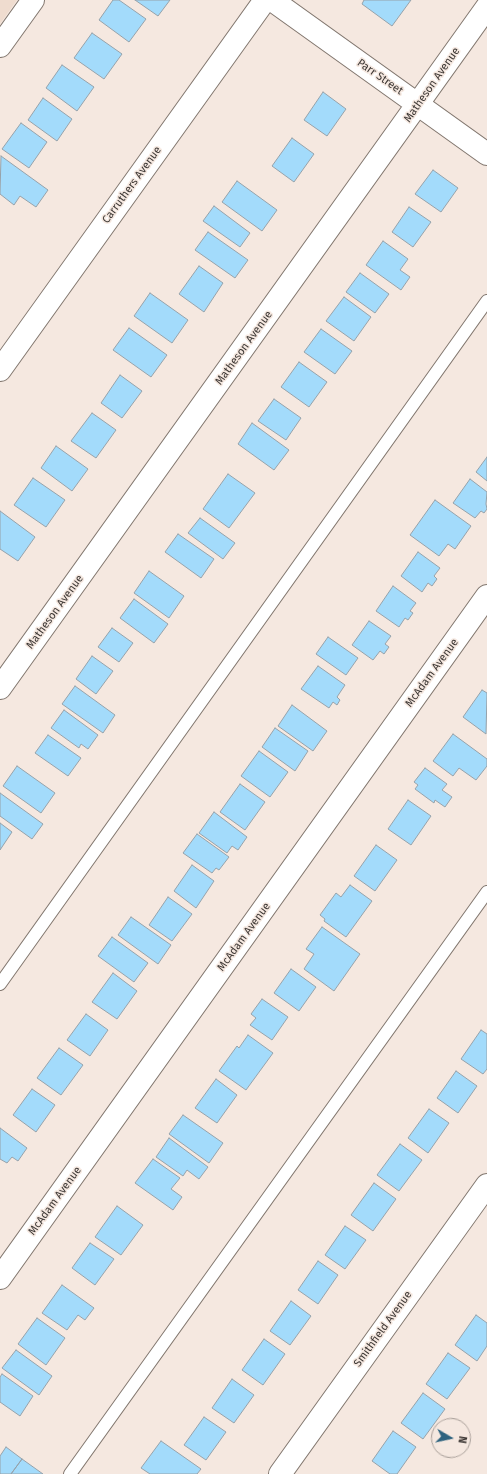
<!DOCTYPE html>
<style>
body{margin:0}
#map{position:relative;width:487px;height:1474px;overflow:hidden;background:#f5e8e0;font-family:"Fira Sans",sans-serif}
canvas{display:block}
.north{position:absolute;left:431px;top:1418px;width:40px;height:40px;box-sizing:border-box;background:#f5e8e0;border:1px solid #aba19b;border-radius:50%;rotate:99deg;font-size:11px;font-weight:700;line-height:16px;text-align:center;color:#3c3734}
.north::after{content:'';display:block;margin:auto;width:14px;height:18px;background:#2e637f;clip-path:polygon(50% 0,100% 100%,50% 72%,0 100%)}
</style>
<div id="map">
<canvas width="487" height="1474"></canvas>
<div class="north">N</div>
</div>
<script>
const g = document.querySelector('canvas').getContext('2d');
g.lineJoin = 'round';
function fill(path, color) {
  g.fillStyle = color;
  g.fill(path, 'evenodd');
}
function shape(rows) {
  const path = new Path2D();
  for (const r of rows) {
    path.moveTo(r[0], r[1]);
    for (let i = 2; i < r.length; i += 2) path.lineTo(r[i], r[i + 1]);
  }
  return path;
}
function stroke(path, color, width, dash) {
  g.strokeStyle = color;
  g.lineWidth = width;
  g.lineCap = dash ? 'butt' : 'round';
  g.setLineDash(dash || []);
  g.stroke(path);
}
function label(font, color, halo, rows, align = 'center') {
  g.font = font + ' "Fira Sans",sans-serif';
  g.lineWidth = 3;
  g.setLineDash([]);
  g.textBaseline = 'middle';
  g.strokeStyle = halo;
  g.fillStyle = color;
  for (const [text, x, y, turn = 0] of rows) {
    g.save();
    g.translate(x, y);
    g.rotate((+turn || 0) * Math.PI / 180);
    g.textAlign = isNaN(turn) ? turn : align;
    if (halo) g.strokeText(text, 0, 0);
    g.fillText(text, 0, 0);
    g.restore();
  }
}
fill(shape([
 [0,0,17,0,0,24]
]), '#efdccf');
const building = shape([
 [113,0,119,0,146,19,129,42,99,20,113,0],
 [135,0,170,0,158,16,135,0],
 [364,0,411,0,392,26,362,4,364,0],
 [92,33,122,54,104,79,74,58,92,33],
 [62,65,94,87,77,111,46,88,62,65],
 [323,92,346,109,327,136,304,120,323,92],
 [43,98,72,119,57,141,28,120,43,98],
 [21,123,47,142,29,168,2,149,21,123],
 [292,138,314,154,294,182,272,166,292,138],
 [1,156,48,190,36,207,20,196,14,205,0,194,1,156],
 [433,170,458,188,441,212,415,194,433,170],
 [237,181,277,210,262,231,222,202,237,181],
 [214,206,250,233,240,247,203,221,214,206],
 [409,207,431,222,413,247,392,232,409,207],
 [208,232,248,260,235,278,195,250,208,232],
 [383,241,408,259,400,270,410,277,401,290,366,265,383,241],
 [199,266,223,283,204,312,179,294,199,266],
 [360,273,389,294,375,313,346,292,360,273],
 [150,293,188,320,172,343,134,316,150,293],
 [344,297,371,317,354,341,326,321,344,297],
 [129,328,167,355,151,377,113,350,129,328],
 [321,329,352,351,335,374,304,352,321,329],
 [299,362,327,382,309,407,281,387,299,362],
 [120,375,142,391,122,418,101,403,120,375],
 [274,399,301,418,286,440,258,421,274,399],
 [92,413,116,430,96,458,71,441,92,413],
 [252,423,289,450,274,470,238,444,252,423],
 [56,446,88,469,72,491,41,468,56,446],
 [487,457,487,481,476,472,487,457],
 [228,474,255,493,229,528,203,509,228,474],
 [33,478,65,500,46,527,14,505,33,478],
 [470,479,487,492,486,504,487,509,484,513,481,511,475,518,453,503,470,479],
 [435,500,471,526,455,549,448,544,439,556,410,535,435,500],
 [0,511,35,537,18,561,0,549,0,511],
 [200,518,235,543,223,559,188,533,200,518],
 [178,534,214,559,201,578,165,552,178,534],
 [418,552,440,568,434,576,437,579,432,586,428,583,422,592,401,576,418,552],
 [149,571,184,596,169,618,134,593,149,571],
 [393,586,416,603,410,611,413,613,408,620,405,618,399,627,376,611,393,586],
 [134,599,168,624,154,643,120,618,134,599],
 [369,621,391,636,385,644,389,647,384,654,380,651,373,660,352,645,369,621],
 [112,628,133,643,119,662,98,647,112,628],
 [328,637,358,658,346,675,316,654,328,637],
 [92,656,113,671,96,694,76,679,92,656],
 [318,666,345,685,337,697,340,700,337,705,333,702,329,708,301,689,318,666],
 [75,686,115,715,103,733,62,704,75,686],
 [482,690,487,693,486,734,463,717,482,690],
 [292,705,327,731,313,751,278,726,292,705],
 [64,710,98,735,88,749,81,744,79,748,51,728,64,710],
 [275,728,308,751,295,771,262,747,275,728],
 [453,734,487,759,487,766,476,780,459,768,453,776,433,761,453,734],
 [48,735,81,758,68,776,35,753,48,735],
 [259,751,288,772,270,797,241,776,259,751],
 [17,766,55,793,41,813,3,786,17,766],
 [425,768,447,784,442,790,452,797,445,807,435,800,434,803,415,789,418,785,414,782,425,768],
 [240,784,265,802,245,830,220,812,240,784],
 [0,793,43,824,32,839,0,816,0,793],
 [408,800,431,816,411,845,388,829,408,800],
 [214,812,247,837,238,850,232,846,227,853,199,833,214,812],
 [0,823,12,832,0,850,0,823],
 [197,834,229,857,219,870,216,868,212,873,183,853,197,834],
 [376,845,397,860,375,891,354,876,376,845],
 [192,865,214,881,196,908,174,891,192,865],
 [350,885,372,901,346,937,324,921,325,919,320,915,336,893,341,897,350,885],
 [168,897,192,914,172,941,149,925,168,897],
 [131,917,171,945,158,964,118,935,131,917],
 [322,927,360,954,334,991,304,969,314,954,306,949,322,927],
 [112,937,148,963,134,982,98,956,112,937],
 [291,969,316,987,299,1011,274,993,291,969],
 [113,973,137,991,117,1019,92,1002,113,973],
 [262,999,288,1017,272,1040,250,1025,256,1018,251,1014,262,999],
 [86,1014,108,1030,90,1056,67,1040,86,1014],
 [481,1030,487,1034,487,1069,483,1074,461,1059,481,1030],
 [248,1035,273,1053,246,1090,219,1071,237,1046,239,1048,248,1035],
 [59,1048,83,1065,61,1095,37,1078,59,1048],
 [456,1071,477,1086,458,1113,437,1098,456,1071],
 [216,1079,237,1095,217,1123,195,1108,216,1079],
 [32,1089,55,1105,36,1132,13,1115,32,1089],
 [429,1109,449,1123,428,1153,408,1138,429,1109],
 [183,1115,223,1143,209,1163,169,1134,183,1115],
 [0,1128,27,1148,18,1161,12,1157,7,1163,0,1159,0,1128],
 [169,1138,208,1167,199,1179,187,1170,183,1176,156,1157,169,1138],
 [400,1144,422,1160,399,1191,377,1175,400,1144],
 [153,1159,180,1178,171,1189,182,1197,173,1210,135,1183,153,1159],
 [374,1183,396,1199,373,1231,351,1215,374,1183],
 [117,1206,143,1225,121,1255,95,1237,117,1206],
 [345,1226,366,1240,345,1269,325,1255,345,1226],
 [90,1243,114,1259,95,1285,72,1268,90,1243],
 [318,1261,338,1275,318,1304,298,1290,318,1261],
 [62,1285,94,1308,85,1320,78,1315,67,1330,42,1313,62,1285],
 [291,1301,311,1316,290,1345,270,1331,291,1301],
 [476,1315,487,1323,487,1346,477,1361,455,1345,476,1315],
 [37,1318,65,1338,46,1365,18,1344,37,1318],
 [264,1339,285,1354,263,1385,242,1370,264,1339],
 [16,1350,52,1376,39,1395,2,1368,16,1350],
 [448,1353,470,1368,447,1399,426,1384,448,1353],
 [2,1374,33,1396,20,1416,0,1402,0,1377,2,1374],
 [232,1379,254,1395,234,1423,212,1408,232,1379],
 [423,1393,445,1409,423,1439,401,1423,423,1393],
 [204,1417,226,1432,206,1460,184,1445,204,1417],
 [393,1431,416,1447,397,1474,390,1474,372,1461,393,1431],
 [161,1441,201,1469,197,1474,150,1474,141,1468,161,1441],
 [6,1447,22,1459,11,1474,0,1474,0,1456,6,1447],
 [22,1459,43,1474,11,1474,22,1459]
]);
fill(building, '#a3dbfb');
stroke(building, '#96a2aa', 1);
const service = shape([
 [0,984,487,301],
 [70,1474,487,892]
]);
const minor = shape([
 [272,0,487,154],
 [0,46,33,0],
 [0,370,265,0],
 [0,688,487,7],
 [0,1278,487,596],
 [280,1474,487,1185]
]);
stroke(service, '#82776f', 14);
stroke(minor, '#82776f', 24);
stroke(service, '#fff', 12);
stroke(minor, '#fff', 22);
label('11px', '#3c3734', '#f5e8e0', [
 ["Parr Street",380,77,35],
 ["Matheson Avenue",432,85,-55],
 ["Carruthers Avenue",132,185,-54],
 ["Matheson Avenue",244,348,-54],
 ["Matheson Avenue",55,612,-54],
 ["McAdam Avenue",432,673,-54],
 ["McAdam Avenue",244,937,-54],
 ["McAdam Avenue",55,1201,-54],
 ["Smithfield Avenue",383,1329,-54]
]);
</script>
